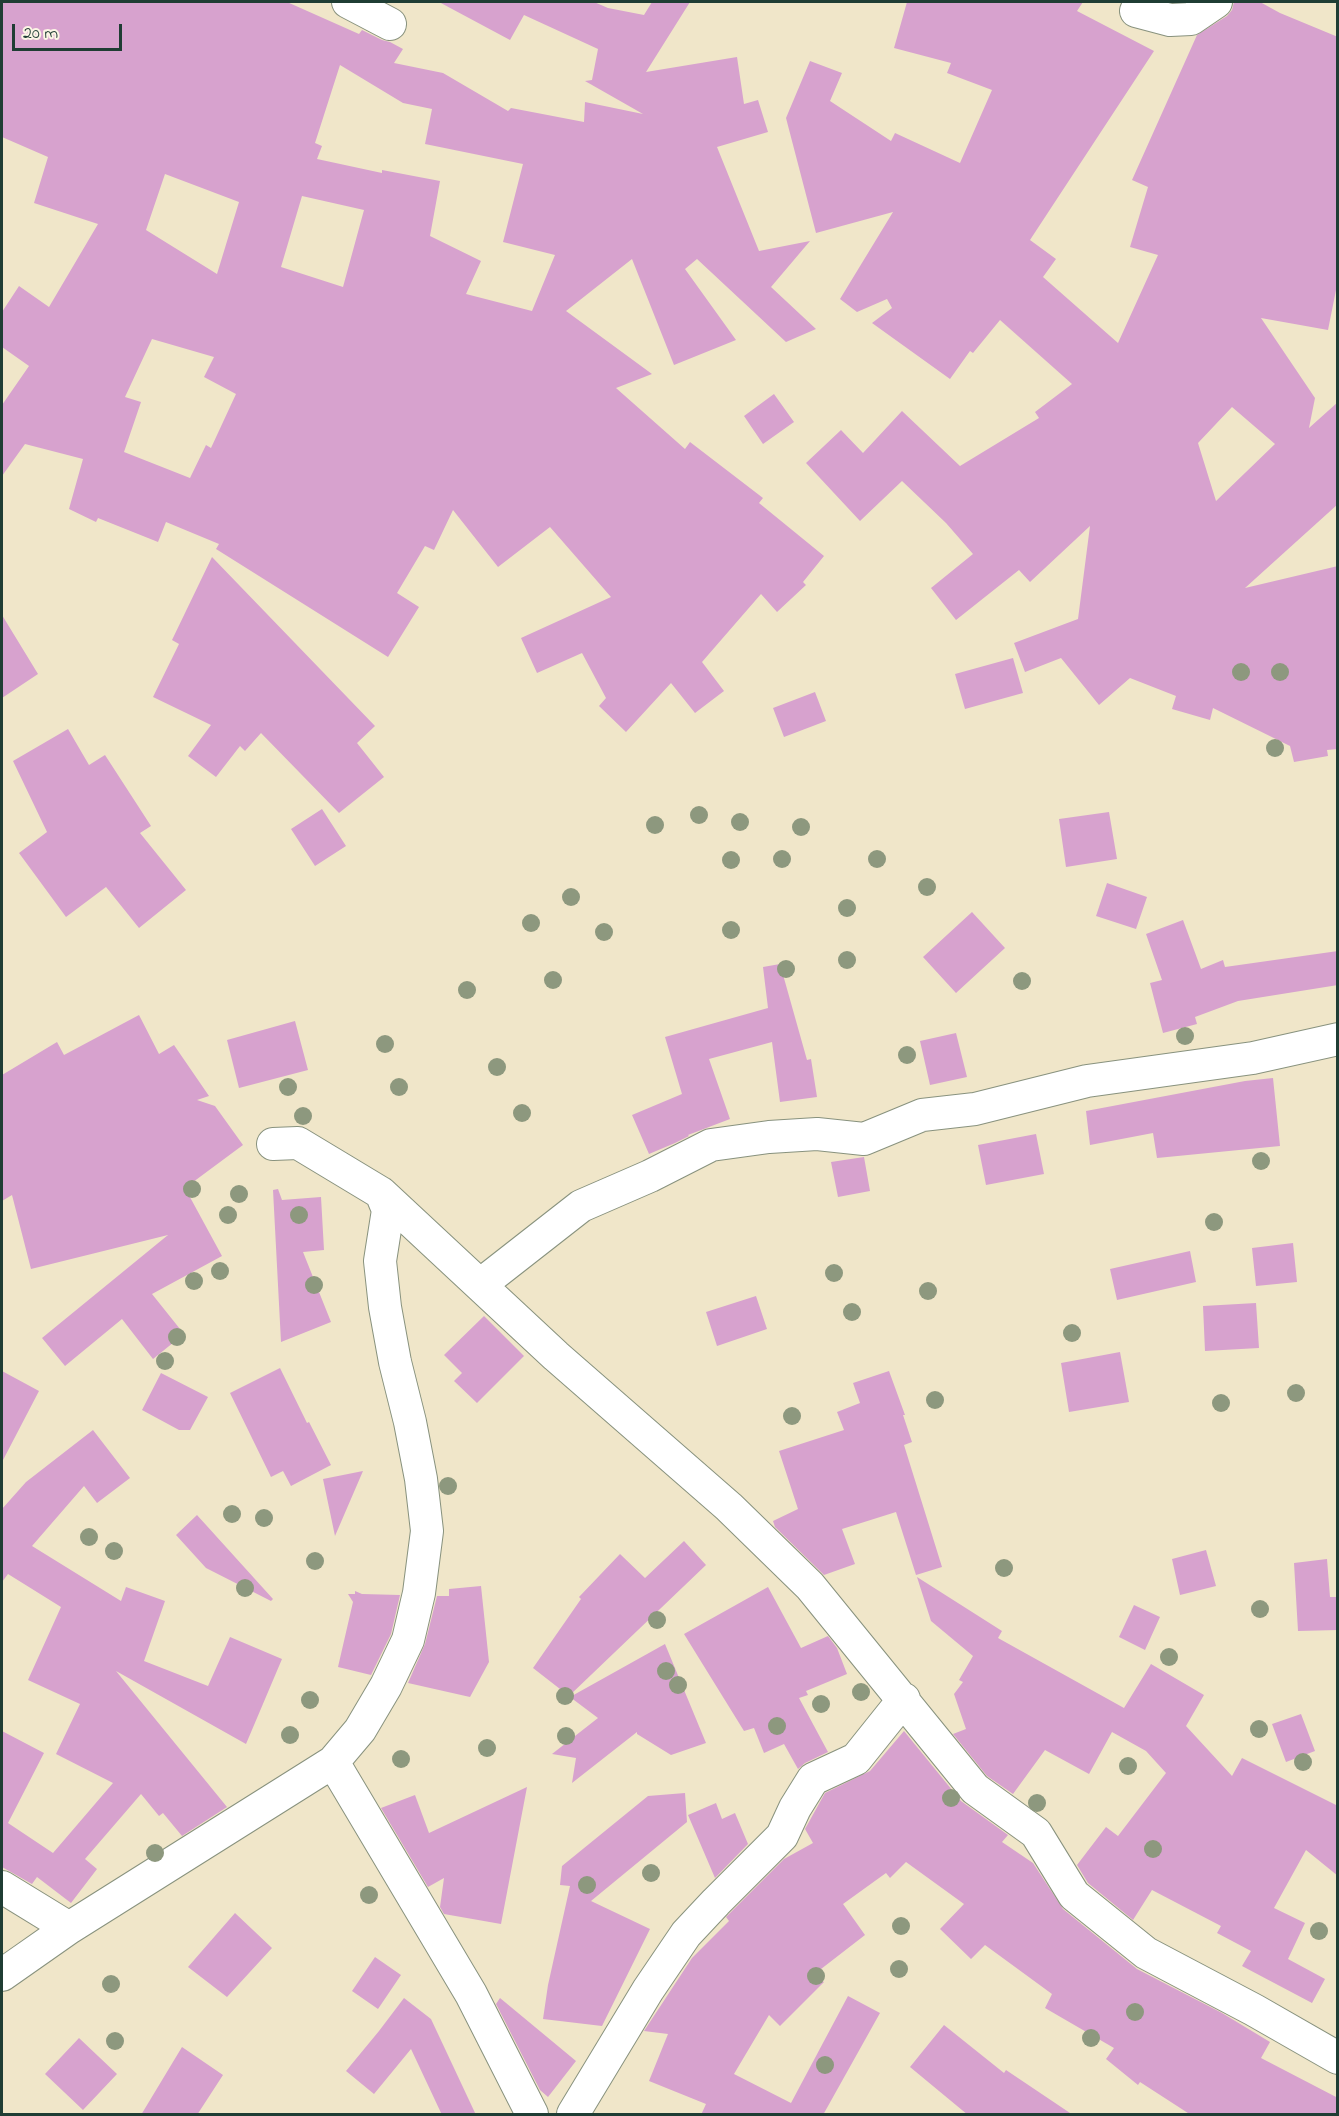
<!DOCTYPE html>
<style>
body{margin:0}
#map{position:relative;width:1339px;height:2116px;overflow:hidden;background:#f0e6c9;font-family:"Indie Flower",sans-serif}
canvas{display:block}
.frame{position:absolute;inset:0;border:3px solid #1f3d34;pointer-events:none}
.scale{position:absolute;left:12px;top:24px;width:110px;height:27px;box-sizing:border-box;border:3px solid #1f3d34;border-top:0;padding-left:8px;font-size:18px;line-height:21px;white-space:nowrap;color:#1f3d34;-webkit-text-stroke:4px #fcf5e5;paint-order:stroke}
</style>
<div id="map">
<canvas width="1339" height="2116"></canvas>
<div class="frame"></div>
<div class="scale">20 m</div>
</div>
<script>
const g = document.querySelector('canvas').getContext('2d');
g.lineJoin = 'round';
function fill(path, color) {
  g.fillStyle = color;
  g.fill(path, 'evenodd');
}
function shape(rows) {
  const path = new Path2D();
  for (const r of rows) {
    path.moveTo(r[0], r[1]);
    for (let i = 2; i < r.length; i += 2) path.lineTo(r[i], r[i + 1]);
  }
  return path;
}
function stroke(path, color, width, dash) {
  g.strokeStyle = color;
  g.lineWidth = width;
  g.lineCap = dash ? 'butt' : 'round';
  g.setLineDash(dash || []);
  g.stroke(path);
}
fill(shape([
 [2,2,287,2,359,34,362,30,382,40,390,42,403,49,394,63,443,73,508,111,511,108,584,122,585,102,643,114,585,81,592,80,598,49,524,15,510,40,439,2,594,2,608,8,644,15,652,2,690,2,646,72,737,57,744,104,758,100,768,132,717,147,759,251,810,241,771,287,816,329,786,342,697,259,685,269,736,340,674,365,632,259,566,311,652,374,616,388,685,449,690,442,763,498,759,503,824,556,803,582,806,585,777,612,761,594,702,662,724,691,695,713,671,683,626,732,599,706,606,698,582,653,537,673,521,638,611,597,550,527,498,567,453,510,434,550,425,546,397,593,419,607,388,657,216,549,219,544,166,522,158,542,98,518,96,522,69,509,83,459,25,444,2,476,2,405,29,366,2,347,2,312,19,286,49,307,98,224,34,203,48,157,2,137],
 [340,65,403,103,432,109,425,144,523,164,503,242,555,255,532,311,466,294,481,261,430,236,440,181,382,170,382,173,317,159,322,146,315,143],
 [165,174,239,202,217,274,146,230],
 [302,196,364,210,343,287,281,267],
 [152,339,214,357,204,377,236,394,211,448,206,445,190,478,124,452,141,402,125,397],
 [907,2,1083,2,1077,11,1154,51,1030,240,1056,259,1043,277,1118,343,1158,255,1130,247,1148,187,1132,180,1197,35,1227,16,1232,10,1234,2,1260,2,1280,13,1338,37,1338,280,1328,330,1261,318,1315,398,1309,428,1338,402,1338,504,1245,588,1338,566,1338,749,1327,750,1328,756,1294,762,1290,746,1213,708,1210,720,1172,709,1176,696,1130,678,1099,705,1061,658,1025,672,1014,643,1078,619,1090,526,1030,582,1019,570,956,620,931,588,973,554,946,523,902,481,860,521,806,463,841,430,863,453,902,411,960,466,1039,418,1035,412,1072,384,1000,320,973,353,970,351,950,379,872,323,892,308,887,299,857,312,840,299,893,212,816,233,786,118,810,61,842,73,830,101,891,141,895,133,960,163,992,90,947,73,951,63,894,48],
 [1232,407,1275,444,1216,501,1198,443],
 [774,394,794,422,763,444,744,416],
 [212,557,375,726,357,743,384,777,339,813,261,733,245,751,240,746,216,777,188,756,211,725,153,697,179,644,172,640],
 [2,615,38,674,2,698],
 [1013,658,1023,693,965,709,955,674],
 [815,692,826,721,784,737,773,708],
 [68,729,89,765,105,755,151,826,140,833,186,890,139,928,106,887,66,917,19,853,47,832,13,761],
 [322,809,346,846,315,866,291,829],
 [1109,812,1117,859,1066,867,1059,819],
 [1107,883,1147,897,1136,929,1096,916],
 [972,912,1005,948,956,993,923,957],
 [1183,920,1201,969,1223,960,1225,967,1338,951,1338,985,1238,1001,1195,1017,1197,1024,1163,1033,1150,983,1162,980,1146,934],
 [780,964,807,1060,811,1059,817,1097,780,1102,772,1042,709,1059,730,1119,688,1135,689,1136,675,1143,649,1154,632,1115,682,1094,665,1037,768,1008,763,967],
 [139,1015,159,1054,174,1045,209,1096,197,1100,215,1106,243,1145,185,1188,222,1256,152,1294,184,1334,153,1359,122,1319,65,1366,42,1338,168,1235,31,1269,12,1195,2,1201,2,1075,57,1042,64,1055],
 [295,1021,308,1070,239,1088,227,1040],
 [956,1033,967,1077,930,1085,920,1041],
 [1273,1078,1280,1146,1157,1158,1153,1133,1090,1145,1086,1111,1245,1081],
 [1036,1134,1044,1174,986,1185,978,1145],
 [864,1157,870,1191,838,1197,831,1162],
 [278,1189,282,1200,321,1197,324,1250,303,1252,331,1322,281,1342,273,1190],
 [1293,1243,1297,1282,1256,1286,1252,1248],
 [1190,1251,1196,1282,1117,1300,1110,1269],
 [756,1296,767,1329,717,1346,706,1312],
 [1256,1303,1259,1348,1205,1351,1203,1306],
 [484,1316,524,1356,477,1403,454,1381,462,1373,444,1355],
 [1120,1352,1129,1402,1069,1412,1061,1363],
 [280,1368,307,1423,309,1422,331,1465,291,1486,283,1471,271,1477,230,1393],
 [2,1371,39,1391,2,1462],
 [889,1371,905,1415,903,1415,912,1442,904,1445,942,1567,916,1575,896,1512,842,1529,855,1564,824,1575,775,1527,773,1521,798,1509,779,1451,844,1430,837,1412,860,1403,853,1383],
 [161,1373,208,1397,190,1430,179,1430,142,1410],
 [93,1430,130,1478,97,1503,84,1486,32,1546,121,1601,126,1587,165,1601,144,1661,208,1686,230,1637,282,1659,246,1744,116,1671,227,1807,182,1836,163,1813,159,1816,141,1794,85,1859,97,1869,71,1903,37,1877,32,1884,2,1867,2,1731,44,1753,8,1823,53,1853,113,1783,56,1754,80,1704,28,1680,61,1607,8,1574,2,1582,2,1509,26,1482],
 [363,1471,335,1536,323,1479],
 [197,1515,273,1599,271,1601,206,1568,176,1535],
 [684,1541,706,1565,569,1696,533,1668,581,1599,579,1597,620,1554,645,1578],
 [1206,1550,1216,1586,1180,1595,1172,1559],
 [1327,1559,1330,1597,1338,1597,1338,1630,1298,1631,1294,1563],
 [917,1577,1002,1631,998,1638,1124,1708,1151,1664,1204,1695,1186,1726,1232,1776,1242,1758,1338,1806,1338,1876,1306,1850,1274,1908,1305,1923,1288,1959,1325,1979,1312,2003,1242,1966,1251,1951,1217,1933,1221,1926,1152,1890,1133,1920,1088,1883,1077,1865,1106,1827,1118,1836,1166,1773,1146,1751,1112,1732,1089,1774,1045,1750,1013,1794,987,1776,953,1734,966,1729,954,1694,963,1682,959,1680,973,1656,931,1621],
 [481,1586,489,1662,470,1697,408,1683,425,1644,437,1596,449,1596,449,1589],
 [768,1587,801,1648,828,1636,837,1648,847,1674,806,1691,808,1695,799,1698,828,1752,805,1763,798,1769,784,1744,764,1753,754,1728,744,1731,684,1634],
 [355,1591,362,1594,400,1595,391,1634,371,1675,338,1667,353,1602,348,1594,355,1594],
 [1134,1605,1160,1617,1145,1650,1119,1637],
 [665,1644,706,1743,671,1755,637,1734,637,1732,572,1783,576,1758,552,1754,598,1718,570,1697],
 [1301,1714,1315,1751,1286,1762,1272,1724],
 [904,1731,961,1801,1008,1835,1002,1842,1033,1863,1063,1909,1137,1969,1222,2013,1270,2042,1261,2058,1338,2098,1338,2115,1191,2115,1140,2082,1138,2085,1106,2059,1114,2048,1045,2008,1052,1994,985,1945,971,1959,940,1929,964,1904,906,1862,890,1878,886,1873,843,1904,865,1935,812,1976,824,1982,780,2026,769,2015,734,2074,791,2103,848,1996,880,2013,823,2115,701,2115,706,2104,649,2081,668,2034,644,2031,692,1958,729,1921,726,1917,784,1859,813,1843,805,1829,825,1793,870,1771],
 [527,1787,501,1924,444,1914,440,1907,444,1878,428,1887,381,1808,415,1795,429,1833],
 [685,1793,687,1822,591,1901,650,1929,602,2026,543,2019,548,1985,570,1886,560,1885,562,1866,648,1796],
 [716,1803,722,1819,735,1813,748,1844,715,1878,688,1815],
 [235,1913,272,1948,227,1997,188,1967],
 [375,1957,401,1975,378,2009,352,1991],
 [404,1998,431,2019,476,2115,442,2115,411,2049,374,2094,346,2071,379,2031],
 [500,1998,576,2061,548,2097,540,2090,496,2004],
 [944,2025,1004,2073,1006,2070,1073,2115,968,2115,910,2067],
 [79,2038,117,2074,83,2110,45,2074],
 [182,2047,223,2075,197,2115,141,2115]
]), '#d7a2ce');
const street = shape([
 [348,2,390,24],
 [1136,11,1170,20,1191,19,1216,2],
 [273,1144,298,1143,381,1193,556,1356,729,1507,810,1586,975,1789,1036,1833,1074,1895,1146,1953,1254,2010,1338,2058],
 [480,1285,581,1206,650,1176,711,1145,769,1137,817,1134,864,1139,922,1115,975,1109,1087,1081,1253,1058,1338,1039],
 [333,1762,471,1994,532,2114],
 [2,1887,69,1928],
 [2,1975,69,1928,333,1762,360,1730,386,1686,408,1640,419,1593,427,1531,421,1479,410,1422,395,1362,385,1307,380,1261,388,1210,381,1193],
 [573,2114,648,1990,686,1934,716,1902,782,1836,795,1808,813,1779,856,1759,904,1699]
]);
stroke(street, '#88927e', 34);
stroke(street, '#fff', 32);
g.fillStyle = '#8d987e';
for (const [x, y] of [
 [1241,672],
 [1280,672],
 [1275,748],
 [699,815],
 [740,822],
 [655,825],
 [801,827],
 [782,859],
 [877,859],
 [731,860],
 [927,887],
 [571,897],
 [847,908],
 [531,923],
 [731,930],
 [604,932],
 [847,960],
 [786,969],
 [553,980],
 [1022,981],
 [467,990],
 [1185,1036],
 [385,1044],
 [907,1055],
 [497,1067],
 [288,1087],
 [399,1087],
 [522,1113],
 [303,1116],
 [1261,1161],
 [192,1189],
 [239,1194],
 [228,1215],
 [299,1215],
 [1214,1222],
 [220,1271],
 [834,1273],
 [194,1281],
 [314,1285],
 [928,1291],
 [852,1312],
 [1072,1333],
 [177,1337],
 [165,1361],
 [1296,1393],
 [935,1400],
 [1221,1403],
 [792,1416],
 [448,1486],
 [232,1514],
 [264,1518],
 [89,1537],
 [114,1551],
 [315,1561],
 [1004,1568],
 [245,1588],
 [1260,1609],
 [657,1620],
 [1169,1657],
 [666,1671],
 [678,1685],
 [861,1692],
 [565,1696],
 [310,1700],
 [821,1704],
 [777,1726],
 [1259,1729],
 [290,1735],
 [566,1736],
 [487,1748],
 [401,1759],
 [1303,1762],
 [1128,1766],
 [951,1798],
 [1037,1803],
 [1153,1849],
 [155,1853],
 [651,1873],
 [587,1885],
 [369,1895],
 [901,1926],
 [1319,1931],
 [899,1969],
 [816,1976],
 [111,1984],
 [1135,2012],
 [1091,2038],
 [115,2041],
 [825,2065]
]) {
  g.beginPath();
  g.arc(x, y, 9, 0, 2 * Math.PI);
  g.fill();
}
</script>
